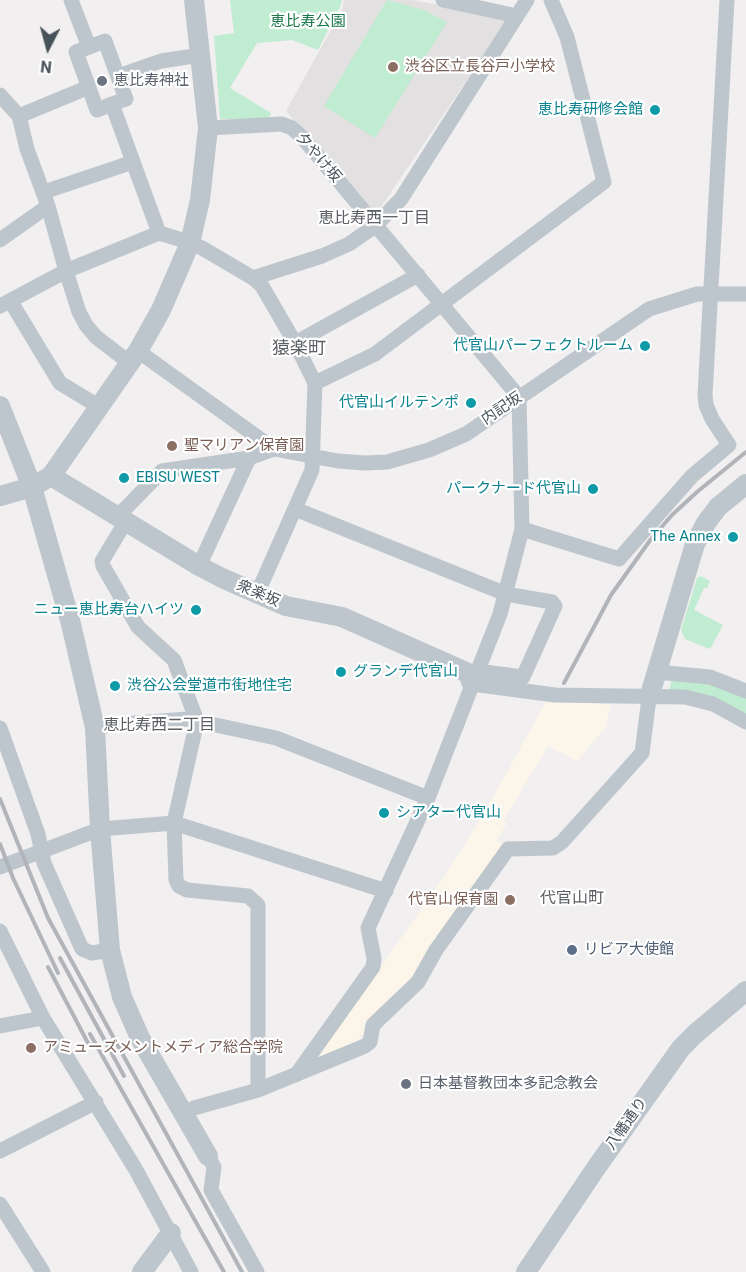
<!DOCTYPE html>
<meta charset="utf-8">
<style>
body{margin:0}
#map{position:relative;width:746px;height:1272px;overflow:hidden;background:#f1efef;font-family:Roboto,sans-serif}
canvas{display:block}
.north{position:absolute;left:18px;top:18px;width:60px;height:60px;-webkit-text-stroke:4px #fff;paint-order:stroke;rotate:186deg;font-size:16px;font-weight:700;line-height:24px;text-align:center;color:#48525b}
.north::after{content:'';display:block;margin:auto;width:21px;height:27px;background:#48525b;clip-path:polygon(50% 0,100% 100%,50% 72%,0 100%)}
</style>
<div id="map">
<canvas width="746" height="1272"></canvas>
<div class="north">N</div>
</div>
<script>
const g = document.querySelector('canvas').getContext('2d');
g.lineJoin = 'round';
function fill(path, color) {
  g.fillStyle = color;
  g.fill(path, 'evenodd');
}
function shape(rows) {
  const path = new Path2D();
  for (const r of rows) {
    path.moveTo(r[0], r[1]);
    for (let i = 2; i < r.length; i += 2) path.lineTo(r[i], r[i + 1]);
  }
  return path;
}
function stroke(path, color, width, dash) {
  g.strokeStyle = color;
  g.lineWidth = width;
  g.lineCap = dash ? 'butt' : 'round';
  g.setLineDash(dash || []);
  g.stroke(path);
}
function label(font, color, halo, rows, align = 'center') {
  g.font = font + ' Roboto,"Noto Sans JP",sans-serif';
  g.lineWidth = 4.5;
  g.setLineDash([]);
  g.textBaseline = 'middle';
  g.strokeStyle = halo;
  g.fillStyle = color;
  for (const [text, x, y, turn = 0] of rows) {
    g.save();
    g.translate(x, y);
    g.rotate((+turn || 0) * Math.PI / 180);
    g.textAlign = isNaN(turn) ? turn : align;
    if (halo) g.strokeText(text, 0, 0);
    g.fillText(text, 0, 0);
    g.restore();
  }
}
fill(shape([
 [547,700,611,705,606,727,577,761,548,746,503,821,507,823,497,840,503,844,414,977,377,1010,355,1045,317,1058,448,871,486,810]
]), '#fbf6e9');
fill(shape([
 [344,0,412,0,504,17,506,22,377,213,368,213,286,111,342,10]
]), '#e2e0e0');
fill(shape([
 [230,0,342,0,340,7,318,50,292,40,257,43,230,88,271,113,268,119,220,119,214,36,234,33],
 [387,0,421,9,447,22,375,138,324,106],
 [701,576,710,581,707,588,704,588,694,610,723,625,710,649,685,639,681,630,697,578],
 [672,679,700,680,746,696,746,716,669,691]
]), '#c0ecd1');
stroke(shape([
 [71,0,89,47],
 [443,0,517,16],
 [118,76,161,61,201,55],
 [0,95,19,116,27,149,48,206,66,271,0,306],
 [112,104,97,110,76,52,105,41,126,99,112,104,159,233,179,239,202,248,253,278,262,286,295,343,315,383,312,470,257,594],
 [19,116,89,87],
 [208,128,282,124,292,128,302,137,519,397,522,529,500,614,428,798,368,928,374,958,373,967,296,1075],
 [44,192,133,162],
 [0,240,48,206],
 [253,278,322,256,349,244,375,226,401,199,527,0],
 [11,302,60,383,98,406],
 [295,343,418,275],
 [138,351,274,449,338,461,365,463,387,462,429,450,466,434,649,309,697,294,746,294],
 [130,363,96,337,86,325,79,312,66,271,159,233],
 [315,383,375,354,604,182,567,37,551,0],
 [295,509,506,594,552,602,555,606,523,677,477,671],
 [118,516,162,471,249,458,274,449],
 [126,521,102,561,103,566,138,627,174,660,197,721,174,823,176,880,179,886,187,890,248,896,258,905,258,1090],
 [522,529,619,559,692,476,729,445,712,419,706,405,705,395,727,0],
 [199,566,249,458],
 [656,672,710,677,746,691],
 [472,684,555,695,685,697,713,704,746,722],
 [0,728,38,834,44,863,82,949,92,953,110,950],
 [95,728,110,725,187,719,197,721,276,738,428,798],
 [0,867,100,829,174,823,386,891],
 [0,931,43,1018,136,1170,191,1272],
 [0,1026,43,1018],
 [183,1115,194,1108,258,1090,365,1046,370,1042,373,1025,418,982,436,950,508,849,553,848,562,842,642,753,649,698],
 [0,1151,96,1102],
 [208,1156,214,1167,211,1190,257,1272],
 [0,1204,43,1272]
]), '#bec6cd', 15);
stroke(shape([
 [0,406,32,487,71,624,95,728,100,829,110,950,122,997,140,1038,208,1156],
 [51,476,199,566,222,578,286,606,342,617,468,673,472,684],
 [0,496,32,487,51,476,138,351,161,310,190,243,200,200,208,128,194,0],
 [649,698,695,544,706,523,718,507,746,484],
 [142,1272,171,1233],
 [526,1272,596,1168,681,1048,695,1034,746,991]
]), '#bec6cd', 20);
stroke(shape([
 [564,683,611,595,651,539,672,515,697,492,746,452],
 [0,799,48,918,242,1272],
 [0,844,13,878,58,973],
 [60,958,124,1076],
 [48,967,90,1047],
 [90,1034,224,1272]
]), '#b1b4b9', 4);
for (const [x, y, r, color] of [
 [393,67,6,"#8d6e63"],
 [102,81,6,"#6b7280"],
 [655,110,6,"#0f9aa8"],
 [645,346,6,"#0f9aa8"],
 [471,403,6,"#0f9aa8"],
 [172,446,6,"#8d6e63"],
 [124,478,6,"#0f9aa8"],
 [593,489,6,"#0f9aa8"],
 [733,537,6,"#0f9aa8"],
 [196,610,6,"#0f9aa8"],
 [341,672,6,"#0f9aa8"],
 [115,686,6,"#0f9aa8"],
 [384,813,6,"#0f9aa8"],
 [510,900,6,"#8d6e63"],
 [572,950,6,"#5c6f8a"],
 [31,1048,6,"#8d6e63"],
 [406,1084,6,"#6b7280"]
]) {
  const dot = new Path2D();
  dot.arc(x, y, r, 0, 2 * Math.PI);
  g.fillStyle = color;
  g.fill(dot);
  stroke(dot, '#fff', 2);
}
label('15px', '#1d784a', '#fff', [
 ["恵比寿公園",308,22]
]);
label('15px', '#785e54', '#fff', [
 ["渋谷区立長谷戸小学校",405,67],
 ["聖マリアン保育園",184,446],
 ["代官山保育園",498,900,"right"],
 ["アミューズメントメディア総合学院",43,1048]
], 'left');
label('15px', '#5b616d', '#fff', [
 ["恵比寿神社",114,81],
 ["日本基督教団本多記念教会",418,1084]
], 'left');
label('15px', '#0d838f', '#fff', [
 ["恵比寿研修会館",643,110],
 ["代官山パーフェクトルーム",633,346],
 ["代官山イルテンポ",459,403],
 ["EBISU WEST",136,478,"left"],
 ["パークナード代官山",581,489],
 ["The Annex",721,537],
 ["ニュー恵比寿台ハイツ",184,610],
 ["グランデ代官山",353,672,"left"],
 ["渋谷公会堂道市街地住宅",127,686,"left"],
 ["シアター代官山",396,813,"left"]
], 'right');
label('15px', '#48525b', '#fff', [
 ["夕やけ坂",318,158,49],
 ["内記坂",502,409,-34],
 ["衆楽坂",258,594,23],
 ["八幡通り",627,1124,-55]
]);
label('15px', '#4e5e75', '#fff', [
 ["リビア大使館",584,950]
], 'left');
label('16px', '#5c5f63', '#fff', [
 ["恵比寿西一丁目",374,219],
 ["恵比寿西二丁目",159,726],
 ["代官山町",572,899]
]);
label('18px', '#5c5f63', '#fff', [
 ["猿楽町",299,349]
]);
</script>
